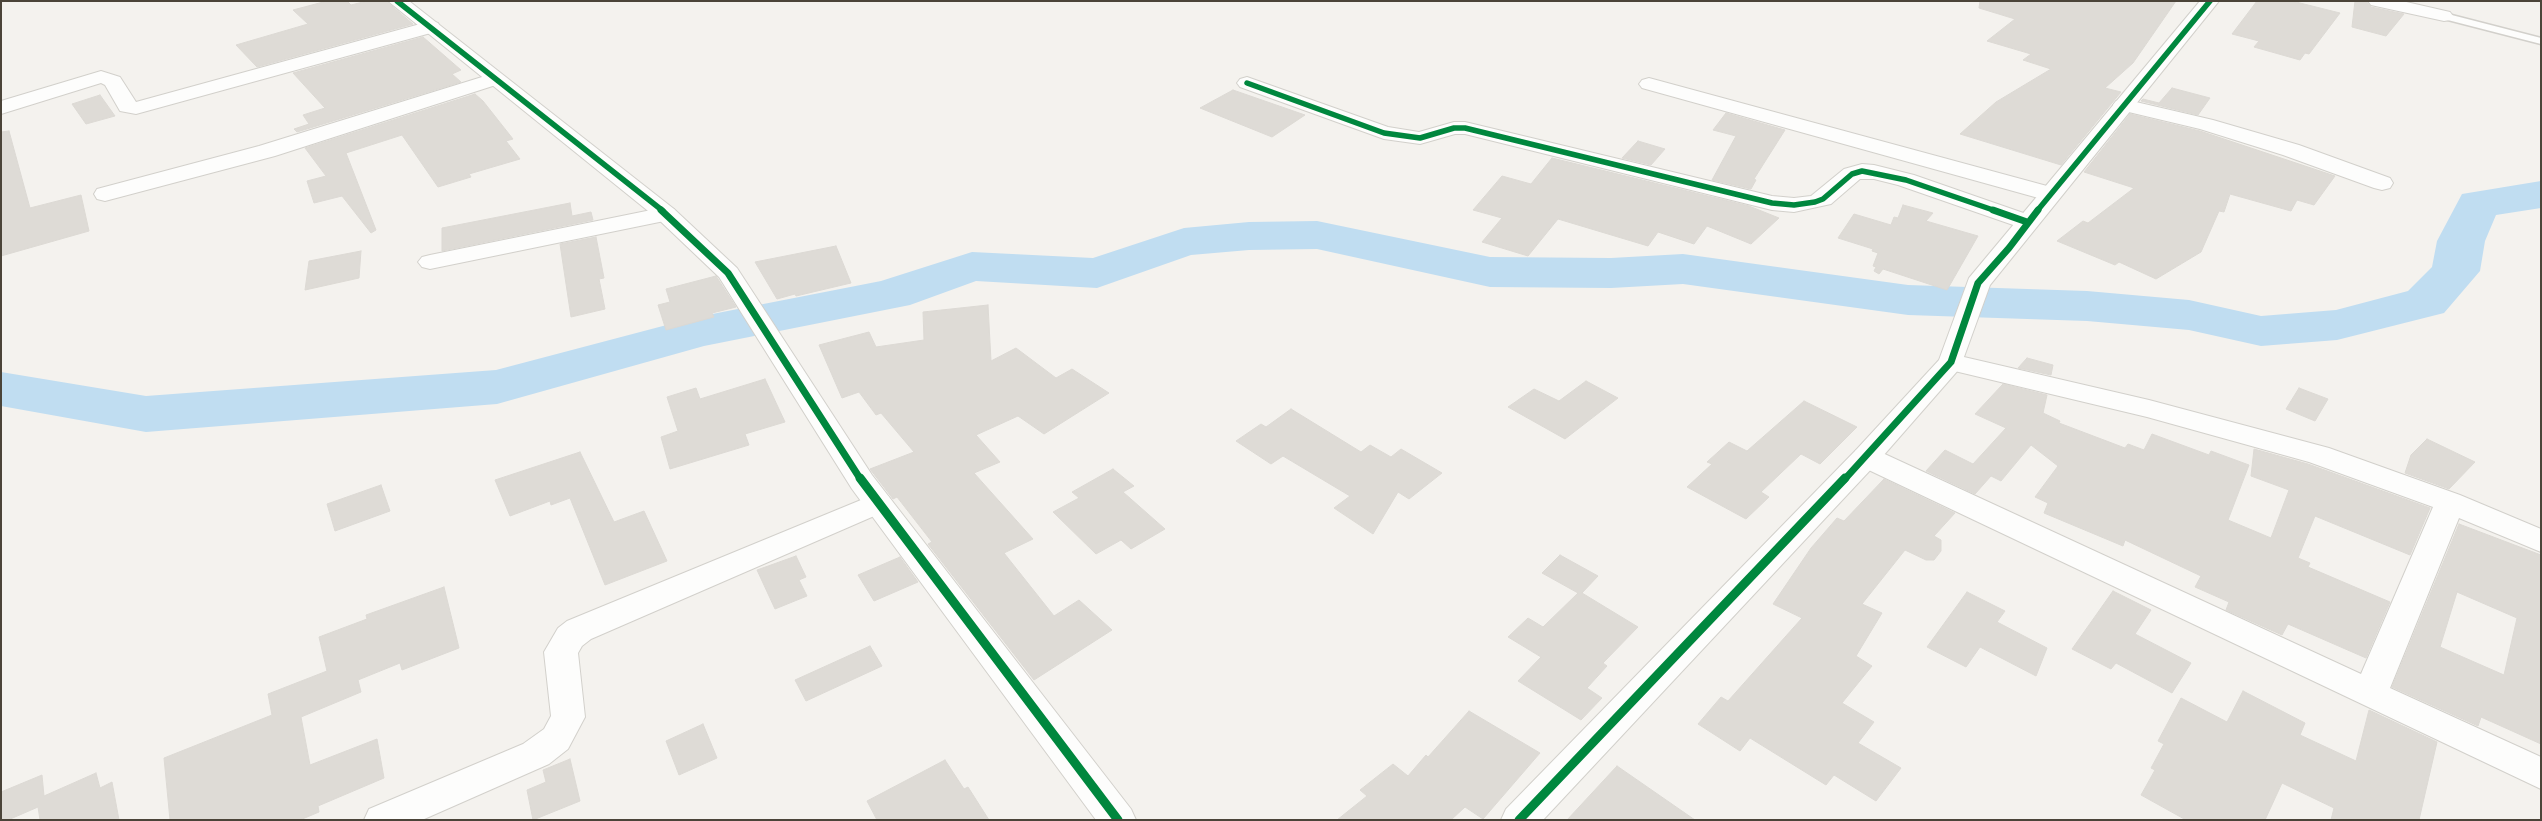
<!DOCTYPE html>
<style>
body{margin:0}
#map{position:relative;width:2542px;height:821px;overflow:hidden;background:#f4f2ee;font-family:"DM Sans",sans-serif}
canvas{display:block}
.frame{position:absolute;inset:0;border:2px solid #4b4439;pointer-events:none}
</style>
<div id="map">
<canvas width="2542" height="821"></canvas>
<div class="frame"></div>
</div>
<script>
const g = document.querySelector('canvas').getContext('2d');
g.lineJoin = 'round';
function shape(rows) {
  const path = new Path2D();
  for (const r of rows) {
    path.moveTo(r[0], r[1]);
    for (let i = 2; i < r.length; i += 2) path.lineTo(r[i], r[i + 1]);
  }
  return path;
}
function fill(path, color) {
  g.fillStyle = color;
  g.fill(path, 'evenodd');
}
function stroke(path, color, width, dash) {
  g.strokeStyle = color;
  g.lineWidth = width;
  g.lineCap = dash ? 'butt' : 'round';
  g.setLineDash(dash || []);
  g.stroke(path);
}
fill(shape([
 [2541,181,2541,208,2496,215,2485,241,2480,271,2444,313,2337,340,2261,346,2189,330,2087,321,1908,315,1683,284,1611,288,1490,287,1317,249,1249,250,1191,255,1097,288,976,281,910,305,704,346,497,404,146,432,1,406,1,372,146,396,496,370,697,317,881,281,972,252,1093,258,1184,228,1249,222,1317,221,1490,257,1611,258,1683,254,1908,285,2087,291,2189,300,2261,316,2336,310,2408,291,2432,267,2437,241,2462,194,2541,181]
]), '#c0ddf1');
const building = shape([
 [327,1,347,1,351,5,367,1,386,1,413,24,257,67,236,45,308,24,293,10,327,1],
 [1980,1,2176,1,2133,63,2105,88,2121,92,2061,165,1960,134,1996,102,2051,69,2023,60,2031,54,1987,41,2015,19,1979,8,1980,1],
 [2257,1,2292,1,2340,13,2309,54,2305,53,2300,60,2254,47,2259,41,2232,34,2257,1],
 [2355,1,2366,1,2371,7,2404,14,2386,36,2352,27,2355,1],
 [423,37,461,70,452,74,461,82,297,132,294,129,309,124,303,115,325,108,293,73,423,37],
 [2172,88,2210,98,2198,115,2141,101,2143,99,2159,103,2172,88],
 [1233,90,1305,115,1272,137,1200,108,1233,90],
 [475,94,483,101,513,139,506,141,520,159,469,174,471,177,438,187,402,135,346,153,376,230,371,233,342,196,314,203,307,181,326,176,305,148,475,94],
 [100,95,115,116,86,124,72,104,100,95],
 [1726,113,1785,130,1754,179,1756,180,1751,189,1712,180,1736,136,1713,130,1726,113],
 [2130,114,2200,131,2335,176,2314,205,2297,200,2291,211,2230,194,2224,212,2219,211,2201,252,2156,279,2119,262,2115,265,2057,241,2083,221,2088,223,2134,188,2084,172,2130,114],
 [9,131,30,208,81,195,89,231,1,256,1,132,9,131],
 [1638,141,1665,149,1651,165,1622,158,1638,141],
 [1552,158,1749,206,1779,218,1751,244,1707,226,1694,244,1658,232,1648,246,1558,219,1528,256,1482,242,1502,218,1473,210,1502,176,1531,184,1552,158],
 [570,203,572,216,591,212,593,220,442,251,442,228,570,203],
 [1903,205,1933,213,1926,221,1978,236,1947,290,1883,269,1879,274,1874,271,1876,267,1873,266,1878,253,1872,251,1873,249,1838,238,1854,214,1891,225,1894,217,1898,218,1903,205],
 [596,237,604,278,599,279,605,309,571,317,560,244,596,237],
 [836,246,851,283,796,296,795,294,777,299,755,262,836,246],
 [361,251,359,278,305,290,309,261,361,251],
 [716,276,736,307,712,313,714,317,666,330,658,305,670,302,666,289,716,276],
 [988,305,991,361,1016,348,1056,378,1072,369,1109,393,1044,434,1018,416,976,435,1000,462,974,473,1033,539,1004,553,1054,616,1079,600,1112,630,1034,680,928,544,932,542,897,497,893,499,870,469,914,452,881,413,876,415,859,392,842,398,819,345,869,332,876,347,924,340,923,312,988,305],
 [2027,358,2053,365,2051,375,2018,368,2027,358],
 [765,379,785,422,745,434,749,445,670,469,661,437,678,431,667,397,696,388,700,399,765,379],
 [1586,381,1618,398,1565,439,1508,407,1534,389,1559,401,1586,381],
 [2003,384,2047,395,2043,413,2060,421,2059,423,2125,448,2128,444,2144,450,2152,434,2209,455,2211,451,2249,465,2228,520,2271,538,2289,490,2251,476,2254,449,2308,464,2430,508,2410,555,2315,516,2298,558,2310,563,2308,567,2390,602,2366,658,2288,624,2282,635,2226,610,2229,602,2195,587,2201,576,2125,540,2123,546,2044,513,2048,503,2035,497,2058,466,2031,445,2001,481,1991,476,1975,494,1926,471,1945,450,1973,464,2006,428,1975,414,2003,384],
 [2299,388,2328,399,2315,421,2286,409,2299,388],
 [1804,401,1857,427,1820,464,1801,454,1761,492,1769,497,1746,519,1687,487,1712,464,1707,462,1729,442,1747,451,1804,401],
 [1291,409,1361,452,1370,445,1391,457,1401,449,1442,473,1409,499,1398,492,1373,534,1334,508,1350,496,1283,456,1271,464,1236,441,1261,424,1266,427,1291,409],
 [2427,439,2475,462,2449,489,2405,473,2411,455,2427,439],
 [580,452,614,522,644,511,667,561,605,585,570,498,551,505,550,501,510,516,495,480,580,452],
 [1113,469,1134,486,1123,492,1165,529,1131,549,1121,540,1096,554,1053,512,1079,498,1072,492,1113,469],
 [1884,479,1955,513,1934,536,1941,540,1941,551,1934,560,1926,560,1905,550,1862,604,1882,613,1856,656,1872,666,1842,703,1874,722,1858,743,1901,768,1876,801,1834,775,1826,785,1750,738,1740,751,1698,724,1721,697,1728,701,1802,618,1773,604,1811,548,1837,518,1844,521,1884,479],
 [381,485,390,511,335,531,327,504,381,485],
 [2459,524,2541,555,2541,744,2481,717,2478,726,2392,687,2459,524],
 [2457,592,2517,618,2504,675,2440,647,2457,592],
 [1560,555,1598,576,1582,593,1638,627,1603,663,1607,666,1587,688,1602,698,1581,720,1518,681,1541,657,1508,637,1528,618,1543,627,1578,593,1542,573,1560,555],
 [796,556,806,577,799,580,807,596,775,609,757,570,796,556],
 [900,557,918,582,874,601,858,575,900,557],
 [444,587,459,648,402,670,400,663,358,680,361,692,301,717,310,765,377,739,384,778,318,806,319,812,300,820,170,820,164,758,272,715,268,694,327,671,319,637,367,619,366,615,444,587],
 [2113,591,2151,610,2135,634,2191,663,2172,693,2116,663,2111,669,2072,649,2113,591],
 [1967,592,2005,611,1997,622,2047,648,2036,676,1980,647,1966,667,1927,647,1967,592],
 [870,646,882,666,806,701,795,680,870,646],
 [2243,691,2305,723,2300,735,2356,761,2369,710,2437,742,2419,820,2331,820,2334,808,2282,783,2265,820,2186,820,2141,795,2155,770,2151,768,2164,744,2158,741,2181,698,2227,722,2243,691],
 [1469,711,1540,753,1483,819,1465,807,1451,820,1337,820,1367,796,1360,790,1393,764,1408,776,1426,755,1428,757,1469,711],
 [703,724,717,758,679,775,666,741,703,724],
 [570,759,580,801,533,820,527,790,546,782,543,770,570,759],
 [945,760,964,789,968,787,989,820,877,820,867,801,945,760],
 [1617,766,1695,820,1567,820,1617,766],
 [96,773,100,788,112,782,119,820,40,820,38,807,8,820,1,820,1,792,42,775,44,796,96,773]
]);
fill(building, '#dedbd6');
stroke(building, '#dcd9d4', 1);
const service = shape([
 [2444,13,2541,38,2541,44,2440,18,2440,14,2444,13]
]);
const minor = shape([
 [2368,1,2402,1,2450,12,2453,16,2450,20,2444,21,2371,5,2368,1],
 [431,21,438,23,440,27,438,31,136,114,120,111,105,85,101,83,1,114,1,101,101,71,120,77,136,102,431,21],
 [495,73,502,75,505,79,502,83,275,156,105,201,97,199,94,194,97,189,259,146,495,73],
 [1247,77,1388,127,1419,132,1454,122,1465,122,1772,196,1794,198,1811,196,1844,169,1862,164,1874,165,1914,175,2035,217,2039,222,2035,227,2027,229,2019,227,1898,185,1874,179,1860,179,1831,204,1794,212,1772,210,1465,134,1455,134,1420,144,1384,139,1240,87,1237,83,1240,79,1247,77],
 [1649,78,2058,189,2061,194,2058,199,2050,201,2042,199,1642,88,1639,84,1642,80,1649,78],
 [2123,99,2213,120,2299,145,2390,178,2393,183,2390,188,2382,190,2374,188,2283,155,2200,129,2116,109,2113,105,2116,101,2123,99],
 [666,207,674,209,677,214,674,219,430,269,422,267,418,262,422,257,430,255,666,207],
 [1951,354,2149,400,2329,448,2460,495,2541,529,2541,552,2459,518,2390,688,2541,757,2541,789,1856,464,1852,457,1856,450,1866,447,1876,450,2361,674,2433,507,2309,462,2147,417,1942,368,1938,362,1942,356,1951,354],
 [878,493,888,496,893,503,888,510,591,639,582,646,578,653,585,717,568,749,549,764,422,820,364,820,369,809,523,744,544,729,551,716,544,652,558,628,567,621,878,493]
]);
const tertiary = shape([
 [388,1,409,1,674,209,737,268,872,475,1131,809,1136,820,1096,820,852,489,719,277,658,219,388,1],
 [2200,1,2219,1,1990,285,1960,368,1876,464,1543,820,1501,820,1506,809,1856,450,1939,360,1969,278,2200,1]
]);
stroke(service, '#d2d0cb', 3);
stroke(minor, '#d2d0cb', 2);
stroke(tertiary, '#d2d0cb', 2);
fill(service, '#fdfdfc');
fill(minor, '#fdfdfc');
fill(tertiary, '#fdfdfc');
stroke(shape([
 [397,1,663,211],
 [1247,83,1384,133,1420,138,1454,128,1465,128,1772,203,1794,205,1815,202,1823,199,1852,174,1862,171,1906,180,1996,211],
 [2037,211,2210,1]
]), '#00873e', 5.5);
stroke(shape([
 [661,210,728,273,861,480],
 [1993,210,2027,222],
 [1844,480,1951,362,1978,283,2009,248,2038,210]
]), '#00873e', 7);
stroke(shape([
 [860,478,1118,820],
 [1519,820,1845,478]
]), '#00873e', 9);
</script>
